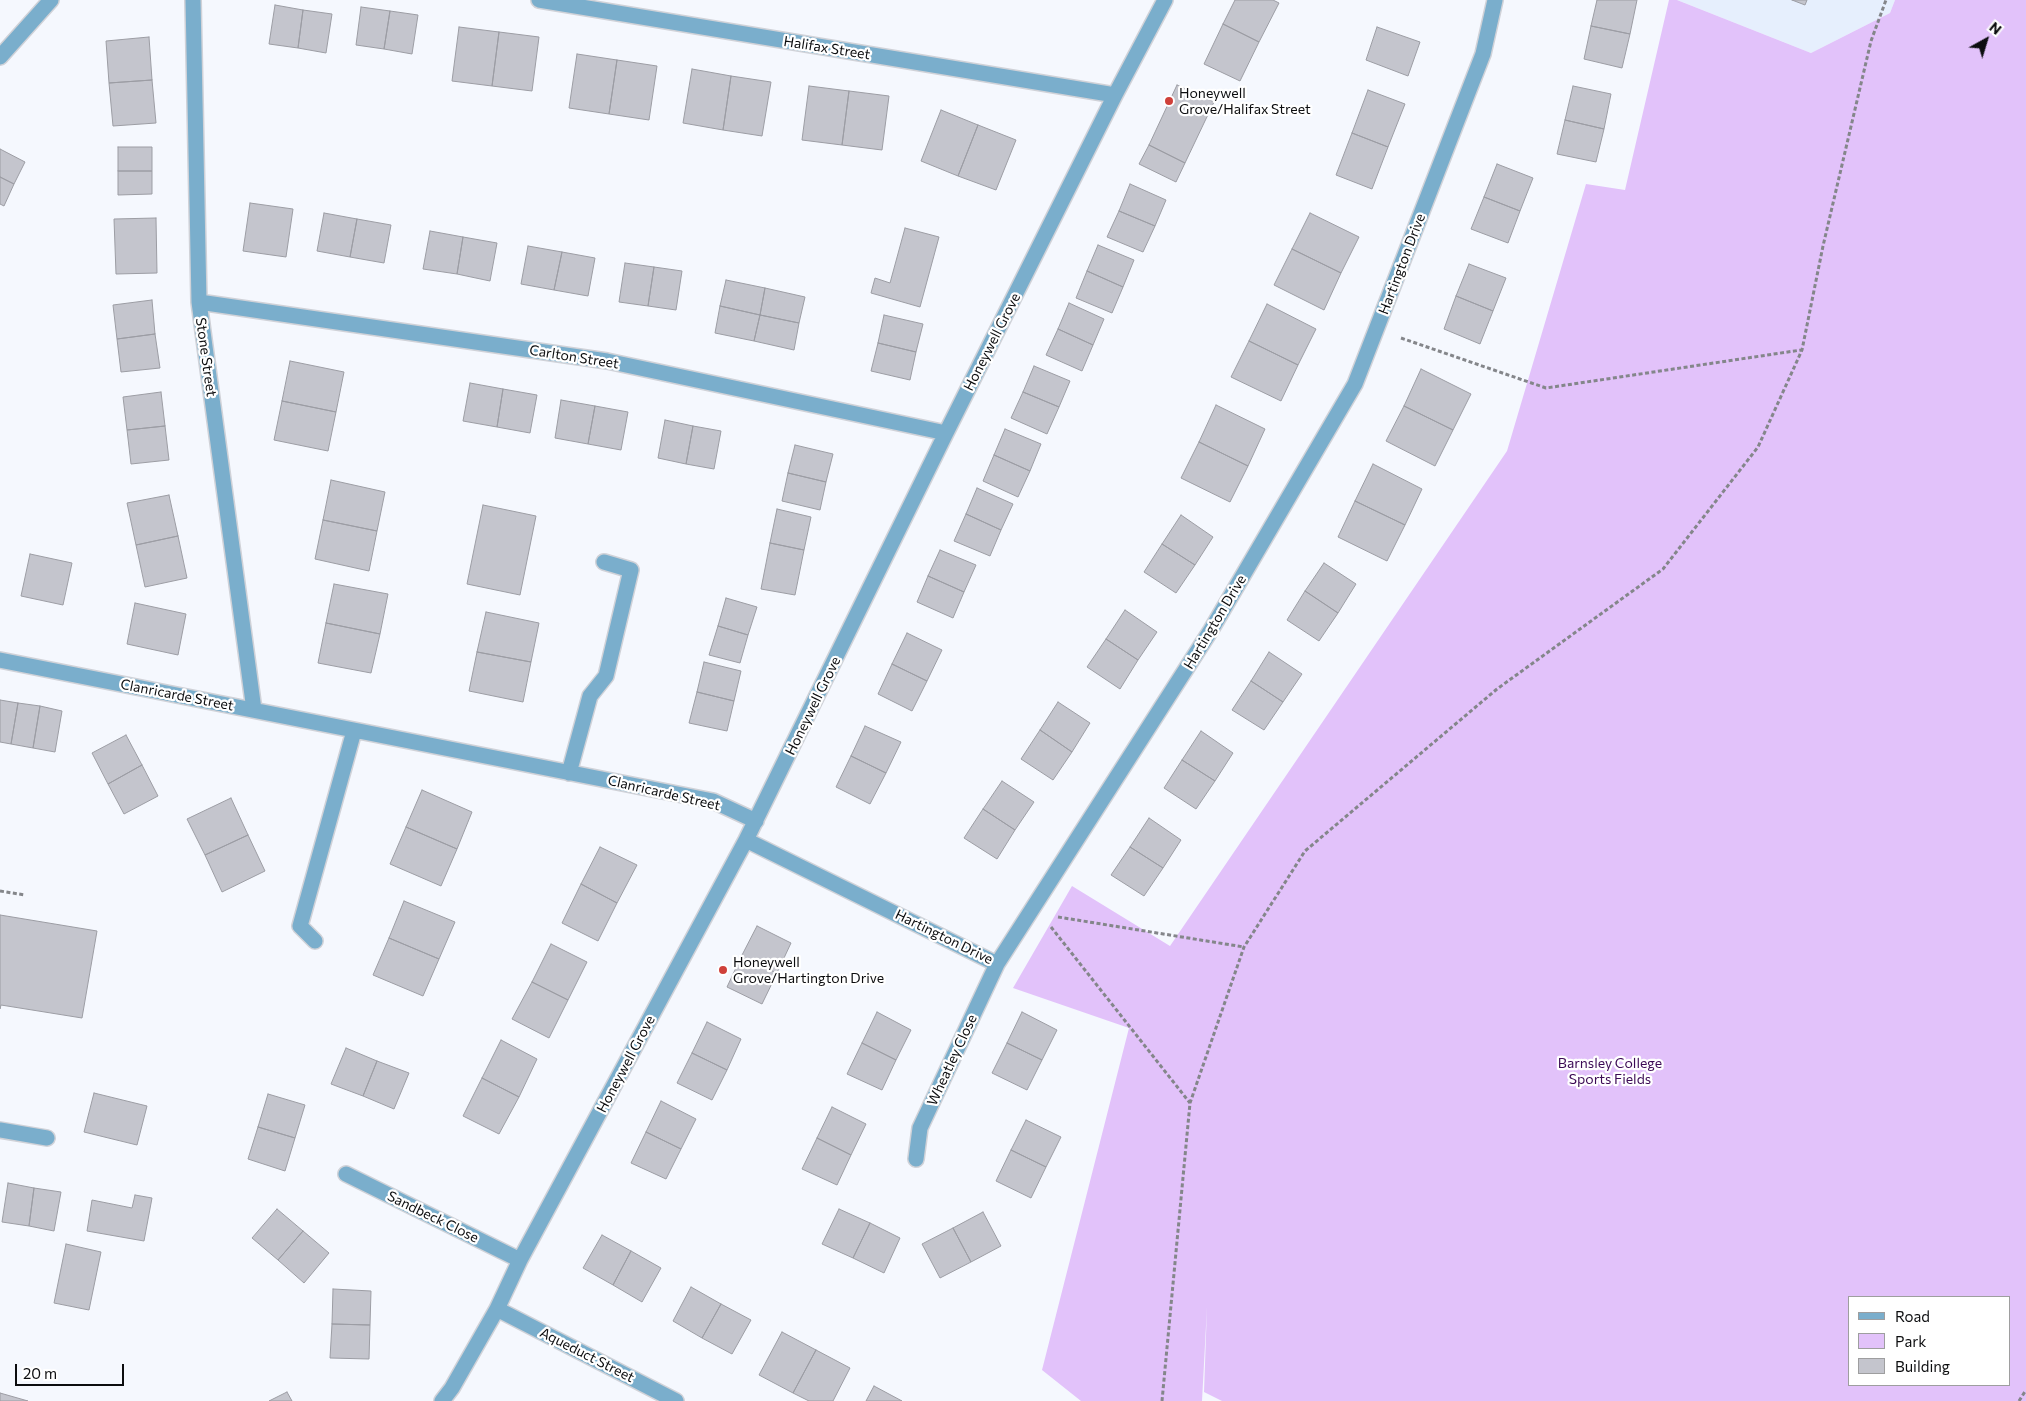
<!DOCTYPE html>
<style>
body{margin:0}
#map{position:relative;width:2026px;height:1401px;overflow:hidden;background:#f5f8fe;font-family:Commissioner,sans-serif}
canvas{display:block}
.legend{position:absolute;left:1848px;top:1296px;width:162px;height:90px;box-sizing:border-box;background:#fff;border:1px solid #9e9e9f;margin:0;padding:6px 9px;list-style:none;font-size:15px;color:#0c0d0f}
.legend li{display:flex;align-items:center;gap:10px;height:25px}
.legend b{width:25px;border:1px solid #9e9e9f}
.north{position:absolute;left:1961px;top:15px;width:50px;height:50px;-webkit-text-stroke:4px #fff;paint-order:stroke;rotate:39deg;font-size:14px;font-weight:700;line-height:20px;text-align:center;color:#0c0d0f}
.north::after{content:'';display:block;margin:auto;width:18px;height:22px;background:#0c0d0f;clip-path:polygon(50% 0,100% 100%,50% 72%,0 100%)}
.scale{position:absolute;left:15px;top:1364px;width:109px;height:22px;box-sizing:border-box;border:2px solid #0c0d0f;border-top:0;padding-left:6px;font-size:15px;line-height:18px;white-space:nowrap;color:#0c0d0f;-webkit-text-stroke:4px #fff;paint-order:stroke}
</style>
<div id="map">
<canvas width="2026" height="1401"></canvas>
<ul class="legend">
<li><b style="height:6px;background:#7aaecc"></b>Road</li>
<li><b style="height:14px;background:#e2c2fa"></b>Park</li>
<li><b style="height:14px;background:#c4c5cd"></b>Building</li>
</ul>
<div class="north">N</div>
<div class="scale">20 m</div>
</div>
<script>
const g = document.querySelector('canvas').getContext('2d');
g.lineJoin = 'round';
function fill(path, color) {
  g.fillStyle = color;
  g.fill(path, 'evenodd');
}
function shape(rows) {
  const path = new Path2D();
  for (const r of rows) {
    path.moveTo(r[0], r[1]);
    for (let i = 2; i < r.length; i += 2) path.lineTo(r[i], r[i + 1]);
  }
  return path;
}
function stroke(path, color, width, dash) {
  g.strokeStyle = color;
  g.lineWidth = width;
  g.lineCap = dash ? 'butt' : 'round';
  g.setLineDash(dash || []);
  g.stroke(path);
}
function label(font, color, halo, rows, align = 'center') {
  g.font = font + ' Commissioner,sans-serif';
  g.lineWidth = 4.5;
  g.setLineDash([]);
  g.textBaseline = 'middle';
  g.strokeStyle = halo;
  g.fillStyle = color;
  for (const [text, x, y, turn = 0] of rows) {
    g.save();
    g.translate(x, y);
    g.rotate((+turn || 0) * Math.PI / 180);
    g.textAlign = isNaN(turn) ? turn : align;
    if (halo) g.strokeText(text, 0, 0);
    g.fillText(text, 0, 0);
    g.restore();
  }
}
fill(shape([
 [1677,0,1895,0,1890,13,1811,53]
]), '#e6effd');
fill(shape([
 [1669,0,1677,0,1811,53,1890,13,1895,0,2026,0,2026,1401,1222,1401,1204,1392,1207,1307,1202,1401,1081,1401,1042,1370,1129,1028,1013,988,1072,886,1170,946,1507,451,1586,184,1625,190],
 [2010,1297,2010,1385,1850,1385,1850,1297]
]), '#e2c2fa');
const building = shape([
 [1235,0,1273,0,1279,3,1259,42,1223,24,1235,0],
 [1597,0,1637,0,1630,34,1591,26,1597,0],
 [1792,0,1807,0,1805,5,1792,0],
 [275,5,303,10,298,48,269,44,275,5],
 [361,7,390,11,384,49,356,45,361,7],
 [303,10,332,14,326,53,298,48,303,10],
 [390,11,418,15,412,54,384,49,390,11],
 [1223,24,1259,42,1240,81,1204,64,1223,24],
 [1591,26,1630,34,1622,68,1584,59,1591,26],
 [459,27,499,32,492,86,452,81,459,27],
 [1377,27,1420,42,1408,76,1366,60,1377,27],
 [499,32,539,37,532,91,492,86,499,32],
 [149,37,152,80,109,83,106,41,149,37],
 [577,54,617,60,609,114,569,108,577,54],
 [617,60,657,66,649,120,609,114,617,60],
 [692,69,731,76,723,130,683,123,692,69],
 [731,76,771,82,762,136,723,130,731,76],
 [152,80,156,123,113,126,109,83,152,80],
 [1177,85,1214,102,1185,163,1149,145,1177,85],
 [809,86,849,91,842,145,802,140,809,86],
 [1573,86,1611,94,1604,129,1565,120,1573,86],
 [1368,90,1405,104,1388,147,1352,133,1368,90],
 [849,91,889,96,882,150,842,145,849,91],
 [941,110,978,125,958,176,921,161,941,110],
 [1565,120,1604,129,1596,162,1557,154,1565,120],
 [978,125,1016,140,996,190,958,176,978,125],
 [1352,133,1388,147,1372,189,1336,175,1352,133],
 [1149,145,1185,163,1176,182,1139,164,1149,145],
 [118,147,152,147,152,171,118,171,118,147],
 [0,149,25,162,14,184,0,177,0,149],
 [1497,164,1533,178,1520,211,1484,197,1497,164],
 [118,171,152,171,152,194,118,195,118,171],
 [0,177,14,184,4,206,0,204,0,177],
 [1130,184,1166,200,1155,226,1119,211,1130,184],
 [1484,197,1520,211,1508,243,1471,229,1484,197],
 [250,203,293,209,286,257,243,251,250,203],
 [1119,211,1155,226,1143,252,1107,237,1119,211],
 [324,213,357,219,350,257,317,251,324,213],
 [1310,213,1359,237,1341,273,1292,249,1310,213],
 [156,218,157,273,116,274,114,219,156,218],
 [357,219,391,225,384,263,350,257,357,219],
 [905,228,939,237,920,307,871,293,875,278,890,283,905,228],
 [430,231,463,237,457,274,423,269,430,231],
 [463,237,497,243,490,281,457,274,463,237],
 [1098,245,1134,260,1123,287,1087,271,1098,245],
 [528,246,562,252,554,290,521,284,528,246],
 [1292,249,1341,273,1324,310,1274,285,1292,249],
 [562,252,595,258,588,296,554,290,562,252],
 [625,263,654,267,648,306,619,302,625,263],
 [1469,264,1506,278,1493,311,1456,296,1469,264],
 [654,267,682,271,676,310,648,306,654,267],
 [1087,271,1123,287,1112,313,1076,298,1087,271],
 [726,280,765,288,760,315,720,306,726,280],
 [765,288,805,297,799,323,760,315,765,288],
 [1456,296,1493,311,1480,344,1444,329,1456,296],
 [152,300,155,334,117,339,113,305,152,300],
 [1069,303,1104,319,1093,345,1058,329,1069,303],
 [1267,304,1316,329,1298,365,1249,341,1267,304],
 [720,306,760,315,754,341,715,333,720,306],
 [760,315,799,323,794,350,754,341,760,315],
 [884,315,923,324,916,352,878,343,884,315],
 [1058,329,1093,345,1082,371,1046,355,1058,329],
 [155,334,160,368,121,372,117,339,155,334],
 [1249,341,1298,365,1281,401,1231,377,1249,341],
 [878,343,916,352,910,380,871,371,878,343],
 [290,361,344,372,336,412,282,401,290,361],
 [1034,366,1070,381,1059,407,1023,392,1034,366],
 [1421,369,1471,394,1453,430,1404,406,1421,369],
 [470,383,503,389,497,427,463,421,470,383],
 [503,389,537,395,530,433,497,427,503,389],
 [161,392,165,426,127,430,123,397,161,392],
 [1023,392,1059,407,1047,434,1011,418,1023,392],
 [561,400,595,406,588,444,555,438,561,400],
 [282,401,336,412,328,451,274,440,282,401],
 [1216,405,1265,429,1248,466,1199,442,1216,405],
 [595,406,628,412,621,450,588,444,595,406],
 [1404,406,1453,430,1435,466,1386,441,1404,406],
 [665,420,693,426,686,464,658,458,665,420],
 [165,426,169,460,131,464,127,430,165,426],
 [693,426,721,431,714,469,686,464,693,426],
 [1005,429,1041,444,1030,471,994,455,1005,429],
 [1199,442,1248,466,1230,502,1181,478,1199,442],
 [795,445,833,454,826,482,788,473,795,445],
 [994,455,1030,471,1018,497,983,481,994,455],
 [1373,464,1422,489,1405,525,1355,501,1373,464],
 [788,473,826,482,820,510,782,501,788,473],
 [331,480,385,492,377,531,323,520,331,480],
 [977,488,1013,504,1001,530,966,514,977,488],
 [169,495,178,536,136,545,127,503,169,495],
 [1355,501,1405,525,1387,561,1338,537,1355,501],
 [483,505,536,516,520,595,467,584,483,505],
 [777,509,811,517,804,550,770,543,777,509],
 [966,514,1001,530,990,556,954,541,966,514],
 [1181,515,1213,537,1195,565,1162,544,1181,515],
 [323,520,377,531,369,571,315,559,323,520],
 [178,536,187,578,145,587,136,545,178,536],
 [770,543,804,550,795,595,761,589,770,543],
 [1162,544,1195,565,1176,593,1144,572,1162,544],
 [940,550,976,565,964,592,928,576,940,550],
 [30,554,72,563,63,605,21,596,30,554],
 [1324,563,1356,584,1338,613,1305,591,1324,563],
 [928,576,964,592,953,618,917,602,928,576],
 [334,584,388,594,380,634,326,623,334,584],
 [1305,591,1338,613,1319,641,1287,620,1305,591],
 [726,598,757,607,748,635,718,626,726,598],
 [135,603,186,614,178,655,127,644,135,603],
 [1125,610,1157,632,1138,660,1106,639,1125,610],
 [486,612,539,623,531,662,477,652,486,612],
 [326,623,380,634,371,673,318,663,326,623],
 [718,626,748,635,740,663,709,655,718,626],
 [907,633,942,650,927,681,892,664,907,633],
 [1106,639,1138,660,1120,689,1087,667,1106,639],
 [477,652,531,662,523,702,469,691,477,652],
 [1269,652,1302,674,1283,702,1251,681,1269,652],
 [704,662,741,671,734,701,697,692,704,662],
 [892,664,927,681,912,711,878,694,892,664],
 [1251,681,1283,702,1264,730,1232,710,1251,681],
 [697,692,734,701,727,731,689,723,697,692],
 [0,700,18,703,11,744,0,742,0,700],
 [1058,702,1090,723,1072,752,1040,730,1058,702],
 [18,703,40,706,33,748,11,744,18,703],
 [40,706,62,711,55,752,33,748,40,706],
 [865,726,901,742,886,773,851,756,865,726],
 [1040,730,1072,752,1053,780,1021,759,1040,730],
 [1201,731,1233,753,1215,781,1182,760,1201,731],
 [126,735,142,765,108,784,92,753,126,735],
 [851,756,886,773,870,804,836,787,851,756],
 [1182,760,1215,781,1196,809,1164,788,1182,760],
 [142,765,158,796,124,814,108,784,142,765],
 [1002,781,1034,802,1015,830,983,809,1002,781],
 [422,790,472,812,457,849,406,827,422,790],
 [231,798,248,835,205,855,187,819,231,798],
 [983,809,1015,830,997,859,964,838,983,809],
 [1149,818,1181,840,1163,868,1130,847,1149,818],
 [406,827,457,849,441,886,390,864,406,827],
 [248,835,265,871,222,892,205,855,248,835],
 [600,847,637,865,617,903,581,884,600,847],
 [1130,847,1163,868,1144,896,1111,875,1130,847],
 [581,884,617,903,598,941,562,923,581,884],
 [404,901,455,922,439,959,389,938,404,901],
 [0,915,97,931,82,1018,1,1005,0,1009,0,915],
 [757,926,791,943,777,973,741,957,757,926],
 [389,938,439,959,423,996,373,975,389,938],
 [551,944,587,962,568,1000,532,982,551,944],
 [741,957,777,973,762,1004,727,987,741,957],
 [532,982,568,1000,549,1038,512,1019,532,982],
 [877,1012,911,1030,896,1060,862,1043,877,1012],
 [1022,1012,1057,1030,1042,1060,1007,1043,1022,1012],
 [707,1022,741,1039,727,1070,692,1053,707,1022],
 [501,1040,537,1059,519,1097,482,1078,501,1040],
 [862,1043,896,1060,882,1090,847,1074,862,1043],
 [1007,1043,1042,1060,1027,1090,992,1073,1007,1043],
 [346,1048,377,1061,363,1096,331,1084,346,1048],
 [692,1053,727,1070,712,1100,677,1083,692,1053],
 [377,1061,409,1073,394,1109,363,1096,377,1061],
 [482,1078,519,1097,499,1134,463,1116,482,1078],
 [94,1093,147,1106,137,1145,84,1132,94,1093],
 [268,1094,305,1105,295,1138,258,1127,268,1094],
 [661,1101,696,1119,681,1149,646,1132,661,1101],
 [832,1107,866,1124,851,1155,817,1138,832,1107],
 [1026,1120,1061,1137,1046,1167,1011,1150,1026,1120],
 [258,1127,295,1138,285,1171,248,1159,258,1127],
 [646,1132,681,1149,666,1179,631,1163,646,1132],
 [817,1138,851,1155,837,1185,802,1169,817,1138],
 [1011,1150,1046,1167,1031,1198,996,1181,1011,1150],
 [8,1183,34,1188,29,1226,2,1222,8,1183],
 [34,1188,61,1192,54,1231,29,1226,34,1188],
 [135,1195,152,1198,144,1241,87,1231,92,1200,132,1208,135,1195],
 [277,1209,303,1231,278,1260,252,1238,277,1209],
 [839,1209,870,1223,853,1258,822,1244,839,1209],
 [983,1212,1001,1246,971,1262,953,1228,983,1212],
 [870,1223,900,1238,884,1273,853,1258,870,1223],
 [953,1228,971,1262,940,1278,922,1244,953,1228],
 [303,1231,329,1253,304,1283,278,1260,303,1231],
 [602,1235,631,1251,613,1285,583,1268,602,1235],
 [66,1244,101,1252,89,1310,54,1303,66,1244],
 [631,1251,661,1268,642,1302,613,1285,631,1251],
 [691,1287,721,1304,702,1338,673,1321,691,1287],
 [333,1289,371,1291,370,1325,332,1324,333,1289],
 [721,1304,751,1320,732,1354,702,1338,721,1304],
 [332,1324,370,1325,369,1359,330,1358,332,1324],
 [782,1332,816,1350,793,1393,759,1375,782,1332],
 [816,1350,850,1368,833,1401,809,1401,793,1393,816,1350],
 [874,1386,902,1401,866,1401,874,1386],
 [287,1392,292,1401,269,1401,287,1392],
 [0,1393,28,1401,0,1401,0,1393]
]);
fill(building, '#c4c5cd');
stroke(building, '#9c9da4', 1);
const minor = shape([
 [193,0,199,302,254,710],
 [539,0,1115,95],
 [0,57,51,0],
 [199,302,607,361,946,433],
 [0,660,713,801,756,821],
 [569,773,590,696,606,676,631,570,604,562],
 [746,840,997,964,1211,630,1355,384,1483,54,1495,0],
 [315,941,300,926,354,731],
 [0,1130,47,1138],
 [916,1159,920,1128,997,964],
 [346,1174,520,1260],
 [497,1309,676,1401],
 [442,1401,452,1388,497,1309,520,1260,746,840,946,433,1115,95,1165,0]
]);
stroke(minor, '#d0d2d8', 18);
stroke(shape([
 [1401,338,1546,388,1801,350],
 [0,891,25,895],
 [1058,917,1244,947],
 [1051,927,1190,1103],
 [1162,1401,1190,1103,1244,947,1305,851,1497,689,1663,569,1758,447,1802,350,1823,246,1871,41,1886,0],
 [2019,1401,2026,1390]
]), '#84868a', 3, [4, 2.5]);
stroke(minor, '#7aaecc', 15);
for (const [x, y, r, color] of [
 [1169,101,5,"#cf403a"],
 [723,970,5,"#cf403a"]
]) {
  const dot = new Path2D();
  dot.arc(x, y, r, 0, 2 * Math.PI);
  g.fillStyle = color;
  g.fill(dot);
  stroke(dot, '#fff', 2);
}
label('14px', '#0c0d0f', '#fff', [
 ["Halifax Street",827,48,9],
 ["Hartington Drive",1402,264,-69],
 ["Honeywell Grove",992,342,-63],
 ["Stone Street",206,357,82],
 ["Carlton Street",574,357,9],
 ["Hartington Drive",1215,622,-59],
 ["Clanricarde Street",177,695,11],
 ["Honeywell Grove",813,706,-64],
 ["Clanricarde Street",664,793,13],
 ["Hartington Drive",944,937,26],
 ["Wheatley Close",952,1060,-65],
 ["Honeywell Grove",626,1064,-62],
 ["Sandbeck Close",433,1217,26],
 ["Aqueduct Street",587,1355,27]
]);
label('14px', '#0c0d0f', '#fff', [
 ["Honeywell",1179,93],
 ["Grove/Halifax Street",1179,109],
 ["Honeywell",733,962],
 ["Grove/Hartington Drive",733,978]
], 'left');
label('14px', '#3c0b55', '#fff', [
 ["Barnsley College",1610,1063],
 ["Sports Fields",1610,1079]
]);
</script>
